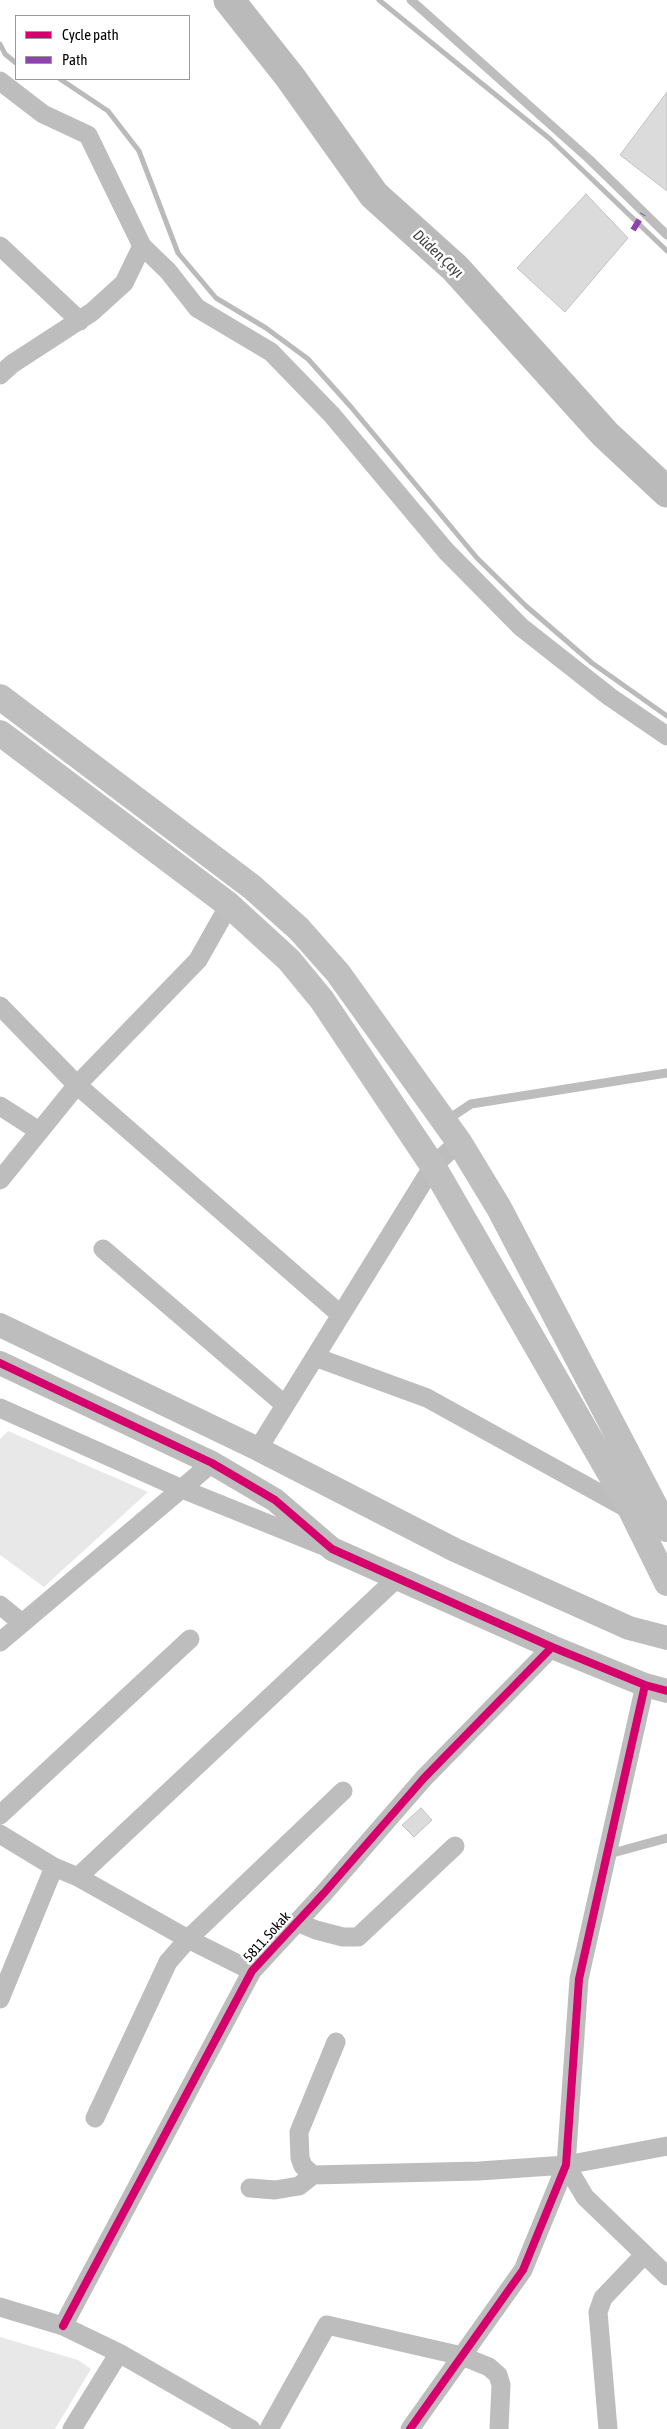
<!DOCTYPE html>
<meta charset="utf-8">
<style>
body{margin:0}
#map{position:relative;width:667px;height:2429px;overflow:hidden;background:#fff;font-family:"Asap Condensed",sans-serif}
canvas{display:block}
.legend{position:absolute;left:15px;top:15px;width:175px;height:65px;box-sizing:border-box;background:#fff;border:1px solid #999;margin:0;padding:6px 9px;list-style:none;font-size:15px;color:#000}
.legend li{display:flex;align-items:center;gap:10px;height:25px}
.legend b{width:25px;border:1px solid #999}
</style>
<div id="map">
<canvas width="667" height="2429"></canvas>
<ul class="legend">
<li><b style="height:6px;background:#d6006c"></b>Cycle path</li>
<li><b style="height:6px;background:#8e44ad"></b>Path</li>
</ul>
</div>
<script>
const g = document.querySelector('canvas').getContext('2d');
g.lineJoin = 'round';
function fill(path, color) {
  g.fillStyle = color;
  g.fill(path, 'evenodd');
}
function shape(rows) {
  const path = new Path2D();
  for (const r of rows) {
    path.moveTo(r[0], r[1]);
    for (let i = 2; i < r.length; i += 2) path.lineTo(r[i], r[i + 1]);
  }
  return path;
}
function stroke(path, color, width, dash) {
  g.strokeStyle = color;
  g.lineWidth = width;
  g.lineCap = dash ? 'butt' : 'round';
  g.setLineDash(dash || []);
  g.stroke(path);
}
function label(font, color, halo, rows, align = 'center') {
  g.font = font + ' "Asap Condensed",sans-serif';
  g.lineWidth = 5;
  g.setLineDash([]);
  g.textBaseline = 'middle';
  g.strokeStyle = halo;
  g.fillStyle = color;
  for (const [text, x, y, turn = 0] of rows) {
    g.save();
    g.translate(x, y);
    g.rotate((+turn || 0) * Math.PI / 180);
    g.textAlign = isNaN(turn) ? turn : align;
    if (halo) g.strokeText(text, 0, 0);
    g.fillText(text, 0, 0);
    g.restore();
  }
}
fill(shape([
 [8,1431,148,1492,44,1587,0,1555,0,1439],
 [0,2337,78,2360,91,2369,55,2429,0,2429]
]), '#e8e8e8');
stroke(shape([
 [379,0,550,139,667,251],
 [0,44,5,54,16,63],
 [60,79,108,111,139,151,178,253,216,298,266,328,308,359,351,407,477,558,526,606,592,663,667,716]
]), '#bababa', 5);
stroke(shape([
 [229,0,290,77,374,195,455,268,605,434,667,492]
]), '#bababa', 31);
const building = shape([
 [667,92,667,191,620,155,667,92],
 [586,194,628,238,565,312,517,268,586,194],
 [421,1808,432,1820,414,1837,402,1825,421,1808]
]);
fill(building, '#dbdbdb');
stroke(building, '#c3c3c3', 1);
stroke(shape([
 [411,0,589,159,667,235],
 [447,1120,471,1104,667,1073],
 [609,1854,667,1838]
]), '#bdbdbd', 9);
stroke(shape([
 [0,81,43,114,88,135,142,246,124,283,92,312,12,364,0,375],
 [0,246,80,321],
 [142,246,168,271,197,308,271,352,332,415,446,551,521,627,610,697,667,736],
 [0,1006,77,1085,341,1315],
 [0,1106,39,1131],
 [0,1180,77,1085,198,960,229,905],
 [103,1249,285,1405],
 [315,1357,427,1398,630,1510],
 [0,1408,182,1489,321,1545],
 [258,1449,433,1166,459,1142],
 [0,1605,22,1623],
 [0,1642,212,1463],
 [0,1815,190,1639],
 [0,1834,54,1867,78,1877,188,1939,252,1971],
 [78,1877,396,1579],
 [297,1922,316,1930,343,1937,358,1937,455,1846],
 [0,1999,54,1867],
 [95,2118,168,1962,188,1939,343,1791],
 [566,2165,585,2197,667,2276],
 [313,2175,303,2166,300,2158,299,2132,336,2042],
 [250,2188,275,2190,299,2186,313,2175,479,2171,566,2165,667,2146],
 [0,2307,63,2326,119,2353,251,2429],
 [63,2326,252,1971,324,1893,424,1778,552,1647],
 [72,2429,119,2353],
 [269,2429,327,2325,462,2356,489,2367,498,2375,501,2385,499,2429],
 [410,2429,523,2270,566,2165,579,1979,645,1685],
 [608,2429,598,2312,603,2298,644,2255]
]), '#bdbdbd', 19);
stroke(shape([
 [0,1325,258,1449,455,1550,629,1628,667,1638],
 [0,1363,212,1463,275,1500,332,1549,552,1647,645,1685,667,1691]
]), '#bdbdbd', 24);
stroke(shape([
 [0,697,252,887,299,929,338,973,459,1142,499,1208,667,1529],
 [0,733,229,905,289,960,322,1000,433,1166,631,1510,667,1583]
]), '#bfbfbf', 26);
stroke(shape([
 [633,230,643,214]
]), '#8e44ad', 6, [12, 6]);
stroke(shape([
 [0,1363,212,1463,275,1500,332,1549,552,1647,645,1685,667,1691],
 [63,2326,252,1971,324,1893,424,1778,552,1647],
 [410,2429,523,2270,566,2165,579,1979,645,1685]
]), '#d6006c', 8);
label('14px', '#000', '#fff', [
 ["5811. Sokak",267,1937,-48]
]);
label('italic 15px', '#3d3d3d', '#fff', [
 ["Düden Çayı",438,254,43]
]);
</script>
